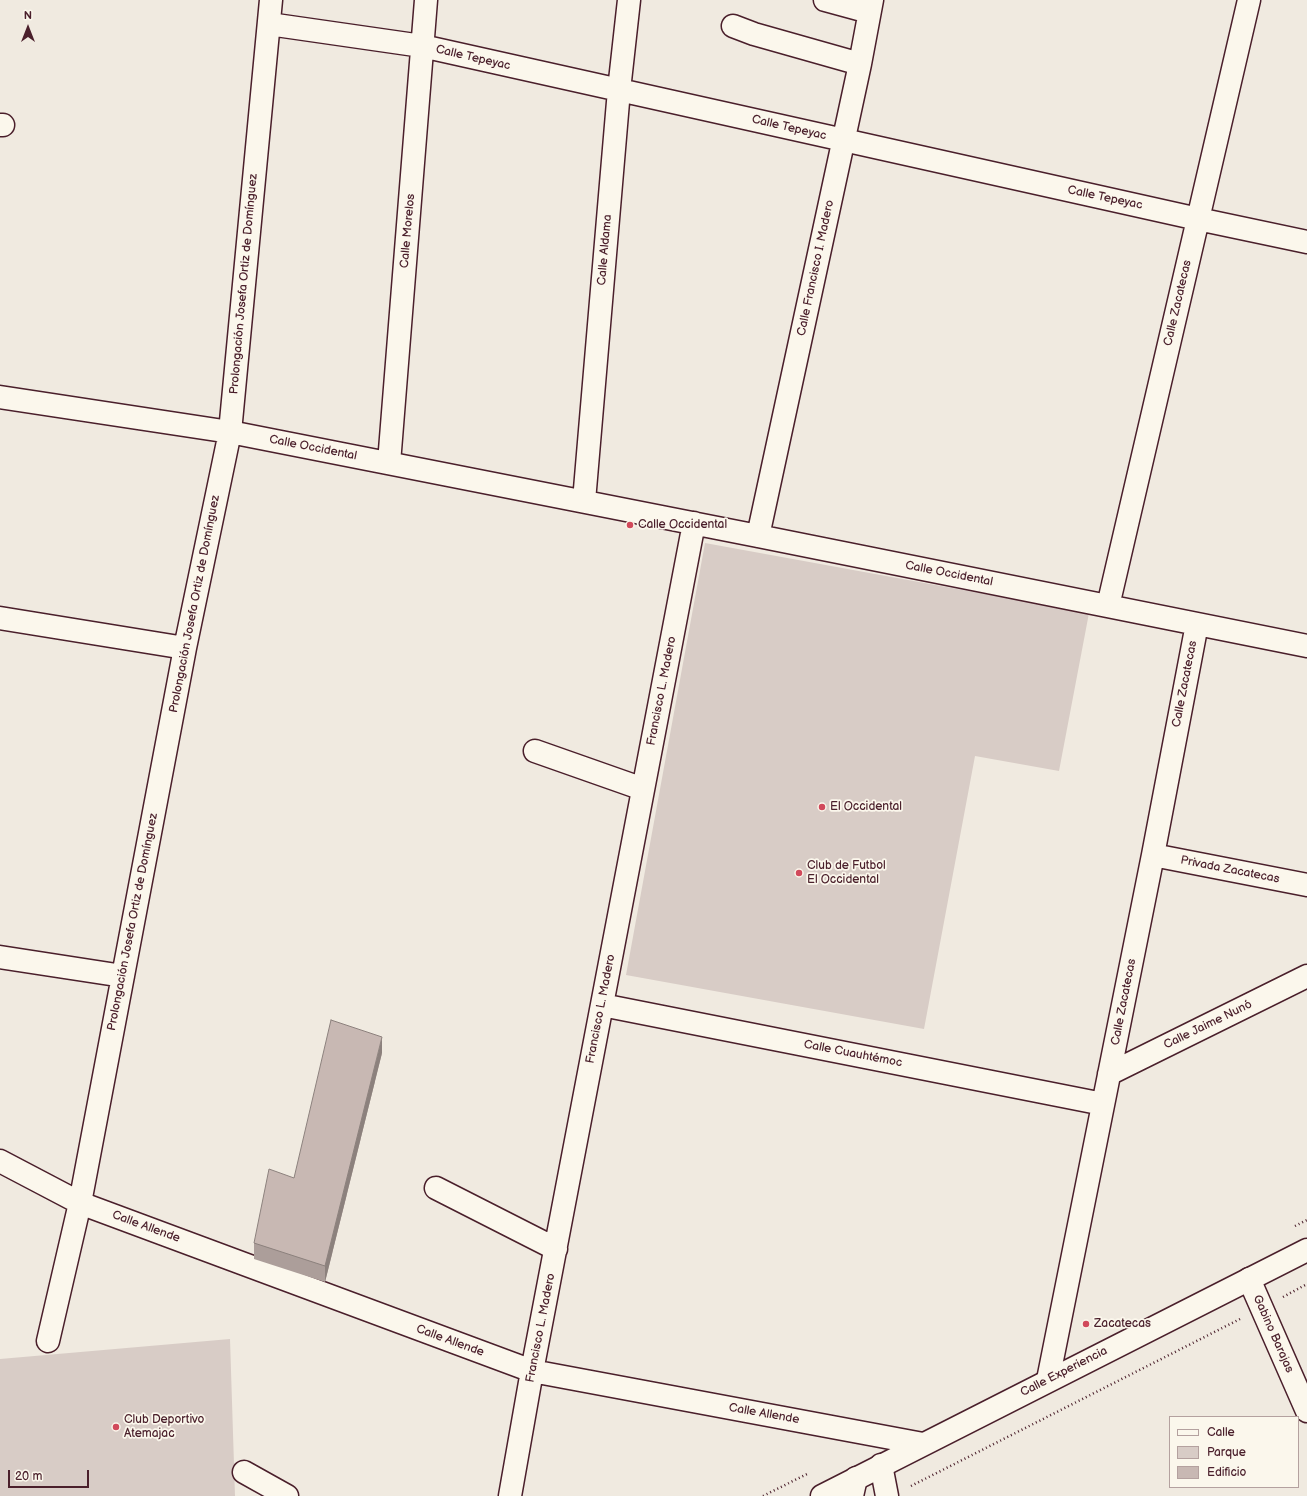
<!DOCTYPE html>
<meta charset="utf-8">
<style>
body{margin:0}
#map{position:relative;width:1307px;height:1496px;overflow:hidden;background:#f0eae0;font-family:"Balsamiq Sans",sans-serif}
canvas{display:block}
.legend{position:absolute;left:1169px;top:1416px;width:130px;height:72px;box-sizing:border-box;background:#fbf7ec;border:1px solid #b4a19f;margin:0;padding:5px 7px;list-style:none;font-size:12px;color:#4a1f2b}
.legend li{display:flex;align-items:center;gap:8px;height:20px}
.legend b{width:20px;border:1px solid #b4a19f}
.north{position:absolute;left:8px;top:8px;width:40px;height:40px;-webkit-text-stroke:3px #fbf7ec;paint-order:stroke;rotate:0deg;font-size:11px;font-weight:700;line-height:16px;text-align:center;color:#4a1f2b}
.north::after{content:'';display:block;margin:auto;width:14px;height:18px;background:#4a1f2b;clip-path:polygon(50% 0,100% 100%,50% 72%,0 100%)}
.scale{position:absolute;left:8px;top:1470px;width:81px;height:18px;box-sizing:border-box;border:2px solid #4a1f2b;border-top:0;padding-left:5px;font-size:12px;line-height:14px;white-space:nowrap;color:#4a1f2b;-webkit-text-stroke:3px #fbf7ec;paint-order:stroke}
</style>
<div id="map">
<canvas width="1307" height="1496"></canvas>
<ul class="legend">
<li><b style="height:5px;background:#fbf7ec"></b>Calle</li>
<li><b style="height:11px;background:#d8ccc6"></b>Parque</li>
<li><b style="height:11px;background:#c8b8b3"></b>Edificio</li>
</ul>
<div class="north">N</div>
<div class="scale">20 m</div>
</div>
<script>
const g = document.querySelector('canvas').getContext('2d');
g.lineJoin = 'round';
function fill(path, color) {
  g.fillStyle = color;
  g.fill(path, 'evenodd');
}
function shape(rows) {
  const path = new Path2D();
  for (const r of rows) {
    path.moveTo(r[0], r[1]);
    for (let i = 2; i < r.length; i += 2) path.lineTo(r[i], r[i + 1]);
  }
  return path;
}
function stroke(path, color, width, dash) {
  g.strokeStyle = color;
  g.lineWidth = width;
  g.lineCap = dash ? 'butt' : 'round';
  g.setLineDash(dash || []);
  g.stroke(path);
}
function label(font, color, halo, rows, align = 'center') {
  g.font = font + ' "Balsamiq Sans",sans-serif';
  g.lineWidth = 3.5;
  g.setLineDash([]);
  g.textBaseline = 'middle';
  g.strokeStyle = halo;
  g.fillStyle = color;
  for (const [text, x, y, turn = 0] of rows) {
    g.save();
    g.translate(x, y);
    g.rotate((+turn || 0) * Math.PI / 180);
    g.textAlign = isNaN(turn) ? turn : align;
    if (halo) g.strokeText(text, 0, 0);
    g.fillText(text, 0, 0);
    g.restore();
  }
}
fill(shape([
 [705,543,1089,613,1059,771,975,756,924,1029,626,975],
 [230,1339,235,1496,0,1496,0,1359]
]), '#d8ccc6');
const street = shape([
 [825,0,869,12],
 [269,24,422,46,1198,219,1307,242],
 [733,26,754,34,860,64],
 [0,125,3,125],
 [0,397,230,432,758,536,1307,646],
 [389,463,426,0],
 [584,501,619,90,629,0],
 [758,536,860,64,872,0],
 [1108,606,1249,0],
 [0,618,185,648],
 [535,751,643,789],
 [1153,855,1307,885],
 [0,957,123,976],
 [602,1005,1103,1104],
 [1109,1074,1307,976],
 [0,1161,80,1203,532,1371,923,1444],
 [436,1188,556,1249],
 [1249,1279,1307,1411],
 [48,1341,80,1203,185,648,230,432,271,0],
 [1048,1380,1153,855,1197,624],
 [881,1465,887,1496],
 [244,1472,287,1496],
 [510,1496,532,1371,694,523],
 [852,1496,856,1478]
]);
const secondary = shape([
 [822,1496,1307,1250]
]);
stroke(street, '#4a1f2b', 25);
stroke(secondary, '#4a1f2b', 25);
stroke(shape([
 [1295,1226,1307,1220],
 [1283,1297,1307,1284],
 [911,1486,1240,1319],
 [763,1496,807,1474]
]), '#4a1f2b', 2.5, [1, 3]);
stroke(street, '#fbf7ec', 22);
stroke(secondary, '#fbf7ec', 22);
fill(shape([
 [382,1053,325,1282,254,1259,254,1243,294,1178]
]), '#ac9e9a');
fill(shape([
 [382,1037,382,1053,325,1282,325,1266]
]), '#8c817d');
const building = shape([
 [331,1020,382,1037,325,1266,254,1243,269,1169,294,1178,331,1020]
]);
fill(building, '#c8b8b3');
stroke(building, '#8c817d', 1);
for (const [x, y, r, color] of [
 [630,525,4,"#d1495b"],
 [822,807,4,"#d1495b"],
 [799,873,4,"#d1495b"],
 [1086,1324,4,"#d1495b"],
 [116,1427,4,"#d1495b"]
]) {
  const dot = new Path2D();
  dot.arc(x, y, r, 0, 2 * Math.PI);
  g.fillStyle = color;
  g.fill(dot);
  stroke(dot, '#fbf7ec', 1.5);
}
label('12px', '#4a1f2b', '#fbf7ec', [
 ["Calle Tepeyac",473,58,13],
 ["Calle Tepeyac",789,128,13],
 ["Calle Tepeyac",1105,198,12],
 ["Calle Morelos",408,231,-85],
 ["Calle Aldama",605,250,-85],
 ["Calle Francisco I. Madero",816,268,-78],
 ["Prolongación Josefa Ortiz de Domínguez",244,284,-85],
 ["Calle Zacatecas",1178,303,-77],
 ["Calle Occidental",313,448,11],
 ["Calle Occidental",949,574,11],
 ["Prolongación Josefa Ortiz de Domínguez",195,604,-79],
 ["Calle Zacatecas",1185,684,-79],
 ["Francisco L. Madero",662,691,-79],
 ["Privada Zacatecas",1230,870,11],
 ["Prolongación Josefa Ortiz de Domínguez",133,922,-79],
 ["Calle Zacatecas",1124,1002,-79],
 ["Francisco L. Madero",601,1009,-79],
 ["Calle Jaime Nunó",1208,1025,-26],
 ["Calle Cuauhtémoc",853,1054,11],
 ["Calle Allende",146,1227,20],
 ["Francisco L. Madero",541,1328,-79],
 ["Gabino Barajas",1273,1334,66],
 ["Calle Allende",450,1341,20],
 ["Calle Experiencia",1064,1372,-27],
 ["Calle Allende",764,1414,10]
]);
label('12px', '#4a1f2b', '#fbf7ec', [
 ["Calle Occidental",638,525],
 ["El Occidental",830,807],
 ["Club de Futbol",807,866],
 ["El Occidental",807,880],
 ["Zacatecas",1094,1324],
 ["Club Deportivo",124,1420],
 ["Atemajac",124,1434]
], 'left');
</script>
